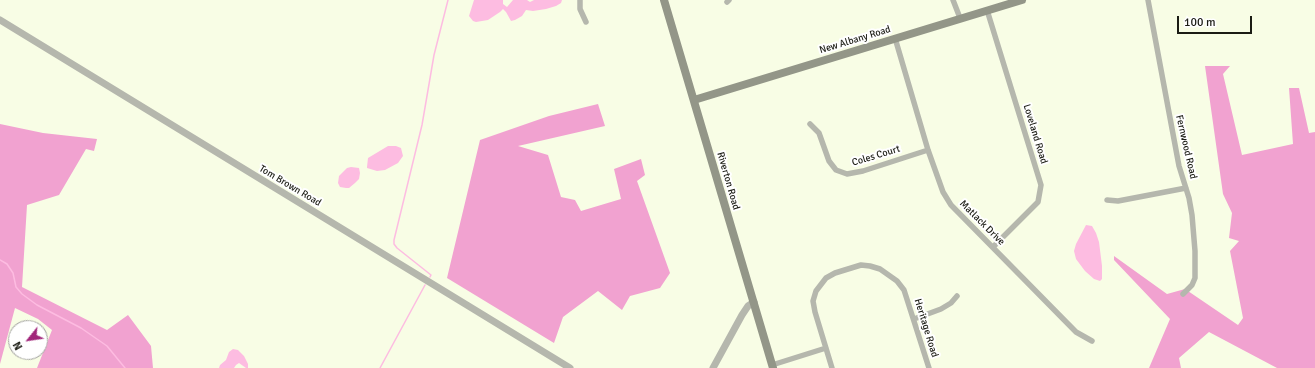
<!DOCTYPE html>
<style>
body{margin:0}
#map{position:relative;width:1315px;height:368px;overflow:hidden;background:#f8fde5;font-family:Signika,sans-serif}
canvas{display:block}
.north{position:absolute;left:8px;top:320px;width:40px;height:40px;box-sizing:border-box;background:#fff;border:1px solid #a4a4a1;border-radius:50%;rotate:240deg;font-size:11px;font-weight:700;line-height:16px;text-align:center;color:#1b1c14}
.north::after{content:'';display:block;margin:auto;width:14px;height:18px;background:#a1257a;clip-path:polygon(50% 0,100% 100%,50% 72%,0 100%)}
.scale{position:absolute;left:1177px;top:16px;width:75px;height:18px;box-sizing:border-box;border:2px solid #1b1c14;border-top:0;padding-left:5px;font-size:12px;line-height:14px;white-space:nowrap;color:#1b1c14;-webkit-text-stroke:3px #fff;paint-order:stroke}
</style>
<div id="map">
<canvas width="1315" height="368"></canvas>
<div class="north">N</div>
<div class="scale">100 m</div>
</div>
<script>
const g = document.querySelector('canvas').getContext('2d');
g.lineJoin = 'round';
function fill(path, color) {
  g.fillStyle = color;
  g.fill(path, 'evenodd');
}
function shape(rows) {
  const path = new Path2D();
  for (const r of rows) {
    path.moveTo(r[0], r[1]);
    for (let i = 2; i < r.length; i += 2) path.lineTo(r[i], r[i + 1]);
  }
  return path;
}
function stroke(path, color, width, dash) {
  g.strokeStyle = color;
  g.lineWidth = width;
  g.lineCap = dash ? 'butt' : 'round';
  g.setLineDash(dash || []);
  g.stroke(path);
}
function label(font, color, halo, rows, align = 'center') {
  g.font = font + ' Signika,sans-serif';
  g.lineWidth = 4;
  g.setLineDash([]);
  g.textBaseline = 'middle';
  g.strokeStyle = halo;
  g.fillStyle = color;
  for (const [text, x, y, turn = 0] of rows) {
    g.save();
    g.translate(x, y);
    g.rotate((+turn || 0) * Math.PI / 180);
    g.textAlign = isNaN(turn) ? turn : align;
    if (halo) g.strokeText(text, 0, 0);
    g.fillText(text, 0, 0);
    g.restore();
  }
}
fill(shape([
 [1205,66,1230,66,1223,74,1242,155,1293,144,1289,88,1299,88,1309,133,1315,132,1315,368,1277,368,1209,332,1179,358,1181,368,1149,368,1170,319,1114,260,1114,256,1167,294,1185,289,1238,325,1243,318,1230,251,1239,241,1229,238,1232,213,1223,194],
 [598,104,605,126,518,146,548,155,561,197,575,200,581,211,621,199,614,169,641,159,645,175,637,181,670,273,660,288,630,296,622,310,598,291,563,317,554,343,447,278,480,140,549,116],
 [0,124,43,133,97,139,94,151,86,149,59,195,27,205,22,287,107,330,128,315,151,346,153,368,37,368,52,330,38,319,15,308,0,364]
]), '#f1a2d0');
fill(shape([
 [474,0,503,0,503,4,507,7,513,0,527,0,530,2,534,0,562,0,561,3,556,6,546,9,533,11,526,10,522,16,515,20,511,21,506,12,503,9,500,12,488,20,476,22,473,21,469,16],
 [388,146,396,146,401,148,403,156,398,163,385,170,377,171,367,168,367,167,368,158],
 [351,167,359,168,360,173,359,179,355,183,349,188,346,188,340,187,338,183,339,176,347,168],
 [1086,225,1092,226,1096,233,1099,242,1102,266,1102,279,1100,281,1094,279,1085,271,1076,259,1074,251,1076,244],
 [233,349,238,350,244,356,248,364,248,368,246,368,239,363,236,365,234,368,219,368,220,365,226,360,229,352]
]), '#fdbce1');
stroke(shape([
 [0,260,7,264,13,273,16,287,22,294,37,305,81,328,107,346,125,368],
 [430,277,431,275,397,248,394,244,394,240,422,125,434,55,448,0],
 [380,368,425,285]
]), '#fdbce1', 1.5);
stroke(shape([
 [580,0,580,9,586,22],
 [953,0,960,18],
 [1148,0,1179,166,1189,198,1192,215,1195,251,1195,278,1192,285,1183,294],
 [727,2,729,0],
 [987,10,1041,185,1038,202,993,247],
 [895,38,928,150,943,192,951,205,1076,332,1092,341],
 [810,124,819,133,829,161,836,170,847,174,863,171,928,150],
 [1107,200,1118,201,1186,188],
 [914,319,941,309,951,303,957,296],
 [772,365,826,348],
 [832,368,815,312,813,301,816,291,826,278,835,273,861,265,870,266,880,269,897,281,904,290,929,368]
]), '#b5b7ad', 5.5);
stroke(shape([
 [0,20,570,368],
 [713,368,742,315,748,306,754,302]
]), '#b5b7ad', 7);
stroke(shape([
 [664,0,773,368],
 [694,100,1022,0]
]), '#939688', 8);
label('10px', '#1b1c14', '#fff', [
 ["New Albany Road",855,40,-17],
 ["Loveland Road",1035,134,73],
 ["Fernwood Road",1186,147,77],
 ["Coles Court",876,156,-17],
 ["Riverton Road",728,181,74],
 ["Tom Brown Road",290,186,31],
 ["Matlack Drive",982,223,45],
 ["Heritage Road",926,328,73]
]);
</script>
